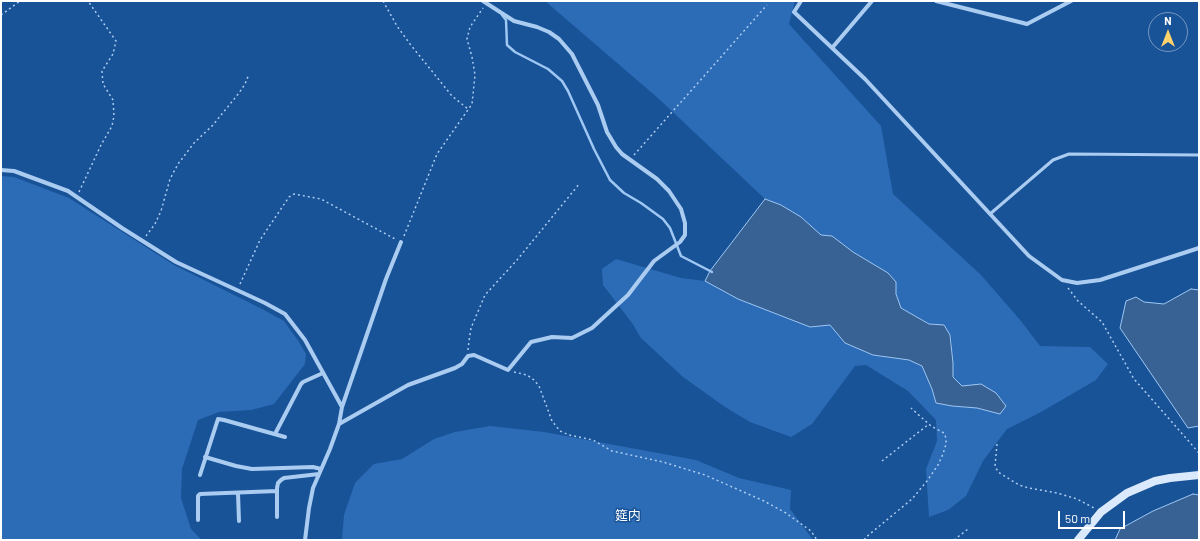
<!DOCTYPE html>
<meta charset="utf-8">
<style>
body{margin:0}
#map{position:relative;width:1200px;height:541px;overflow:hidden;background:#185297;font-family:Barlow,sans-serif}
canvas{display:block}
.frame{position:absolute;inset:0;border:2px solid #fff;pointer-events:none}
.north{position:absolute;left:1148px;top:12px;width:40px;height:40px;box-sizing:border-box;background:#185297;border:1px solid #7497c1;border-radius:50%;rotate:0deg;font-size:11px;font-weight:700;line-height:16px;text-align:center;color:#fff}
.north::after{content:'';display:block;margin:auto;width:14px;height:18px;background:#ffd26b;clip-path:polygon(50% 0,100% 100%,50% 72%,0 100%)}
.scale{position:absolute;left:1058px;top:511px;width:67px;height:18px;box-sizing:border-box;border:2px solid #fff;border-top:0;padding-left:5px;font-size:12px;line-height:14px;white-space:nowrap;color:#fff;-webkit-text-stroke:3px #185297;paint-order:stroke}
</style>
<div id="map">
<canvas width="1200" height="541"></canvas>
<div class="frame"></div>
<div class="north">N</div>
<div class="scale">50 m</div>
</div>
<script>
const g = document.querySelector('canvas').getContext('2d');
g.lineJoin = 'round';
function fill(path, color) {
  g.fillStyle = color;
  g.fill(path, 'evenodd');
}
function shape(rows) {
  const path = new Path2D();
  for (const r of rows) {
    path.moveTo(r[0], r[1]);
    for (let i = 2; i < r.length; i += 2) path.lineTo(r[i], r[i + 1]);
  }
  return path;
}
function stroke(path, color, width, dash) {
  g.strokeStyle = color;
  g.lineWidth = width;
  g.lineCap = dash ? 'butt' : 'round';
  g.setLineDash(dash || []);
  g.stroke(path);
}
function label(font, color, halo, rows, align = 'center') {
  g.font = font + ' Barlow,"Noto Sans JP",sans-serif';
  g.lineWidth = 3;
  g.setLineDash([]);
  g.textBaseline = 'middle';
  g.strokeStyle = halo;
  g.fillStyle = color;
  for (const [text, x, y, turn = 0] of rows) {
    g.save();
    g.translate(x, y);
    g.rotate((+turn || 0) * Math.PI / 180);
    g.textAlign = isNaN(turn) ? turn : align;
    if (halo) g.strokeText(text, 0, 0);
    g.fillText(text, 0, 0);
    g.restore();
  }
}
fill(shape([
 [545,1,795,1,789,24,881,126,893,194,981,275,1021,321,1040,346,1090,347,1108,364,1096,380,1041,412,1007,429,983,461,966,496,948,510,929,517,926,469,937,441,936,420,908,391,866,365,855,366,812,424,791,437,750,422,725,407,683,377,641,338,632,323,603,285,602,269,616,259,681,278,705,281,738,299,810,327,830,325,845,343,873,355,909,360,922,366,932,389,936,403,952,406,977,408,1000,414,962,386,953,376,953,363,951,335,912,315,901,308,896,294,896,282,888,273,853,252,832,236,821,235,801,217,781,205,765,199,659,99],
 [1,176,14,177,69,198,174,265,264,310,284,321,299,342,306,354,305,364,274,404,251,410,219,412,198,420,182,469,181,498,191,529,202,540,4,540,1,538],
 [490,426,544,432,696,460,739,478,791,490,790,509,813,540,342,540,344,515,355,483,374,464,402,459,434,439,455,432]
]), '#2c6cb6');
const water = shape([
 [765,199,781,205,801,217,821,235,832,236,853,252,888,273,896,282,896,294,901,308,929,324,944,325,950,335,953,363,953,377,962,386,981,384,996,393,1006,406,1000,414,977,408,952,406,936,403,932,389,922,366,909,360,873,355,845,343,830,325,810,327,738,299,705,281,710,271,765,199],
 [1191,289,1199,290,1199,426,1188,428,1120,328,1126,301,1136,297,1144,302,1164,304,1191,289],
 [1193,494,1199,495,1199,540,1115,540,1120,529,1153,511,1193,494]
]);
fill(water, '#386294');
stroke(water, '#9ec7f3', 1);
stroke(shape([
 [502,15,506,20,507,45,515,52,548,69,562,81,568,91,594,149,610,180,624,193,641,203,663,219,670,228,681,256,712,272]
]), '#9ec7f3', 2.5);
stroke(shape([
 [383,1,397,26,410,44,452,96,468,109],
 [1,15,20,1],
 [634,155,767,5],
 [79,192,101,145,112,126,114,116,113,100,103,84,102,71,113,54,116,41,88,1],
 [146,236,155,224,161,211,170,179,178,164,194,143,213,125,239,93,245,84,249,74],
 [404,236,437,154,472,104,475,75,472,57,467,39,470,27,483,8],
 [240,284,260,240,289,197,294,194,321,199,395,239],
 [1068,288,1078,301,1102,322,1134,379,1199,453],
 [468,350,469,341,471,328,485,295,517,260,580,183],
 [514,372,527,375,534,380,539,386,552,421,560,431,569,435,593,440,612,451,663,462,705,475,764,501,786,513,811,531,817,540],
 [997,444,995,466,998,472,1019,485,1029,488,1057,493,1077,499,1094,508],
 [882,461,929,424],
 [865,540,865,538,912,499,927,481,938,465,943,454,946,444,946,438,944,433,931,426,911,408],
 [954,540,968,529]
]), '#abccf1', 1.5, [2, 3]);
stroke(shape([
 [990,214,1053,160,1069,154,1199,155]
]), '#abccf1', 3);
stroke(shape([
 [801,1,794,12,865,79,1029,256,1062,280,1077,283,1100,280,1199,248],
 [936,1,1027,24,1071,1],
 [832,48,872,1],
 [1,170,14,171,68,191,122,228,176,262,265,303,285,314,305,340,342,407],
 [339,424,408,385,455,368,462,364,468,356,474,355,508,370,531,342,552,337,572,338,592,328,628,295,654,261,680,242,685,235,685,223,681,209,669,191,657,179,622,154,616,147,607,132,598,105,572,54,559,39,549,32,537,27,514,21,483,1],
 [275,434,301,384,303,382,323,373],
 [205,457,236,466,252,469,313,467,321,469],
 [200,475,218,419,224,420,285,437],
 [238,493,239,521],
 [277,517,277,488,278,483,281,480,284,478,319,474],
 [198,520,198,496,200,494,277,491],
 [305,540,309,508,313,488,330,449,339,424,342,407,386,279,401,242]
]), '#abccf1', 4);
stroke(shape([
 [1078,540,1101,512,1127,493,1155,481,1170,478,1199,475]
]), '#dae9fc', 8);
label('13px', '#fff', '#185297', [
 ["筵内",628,516]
]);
</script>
